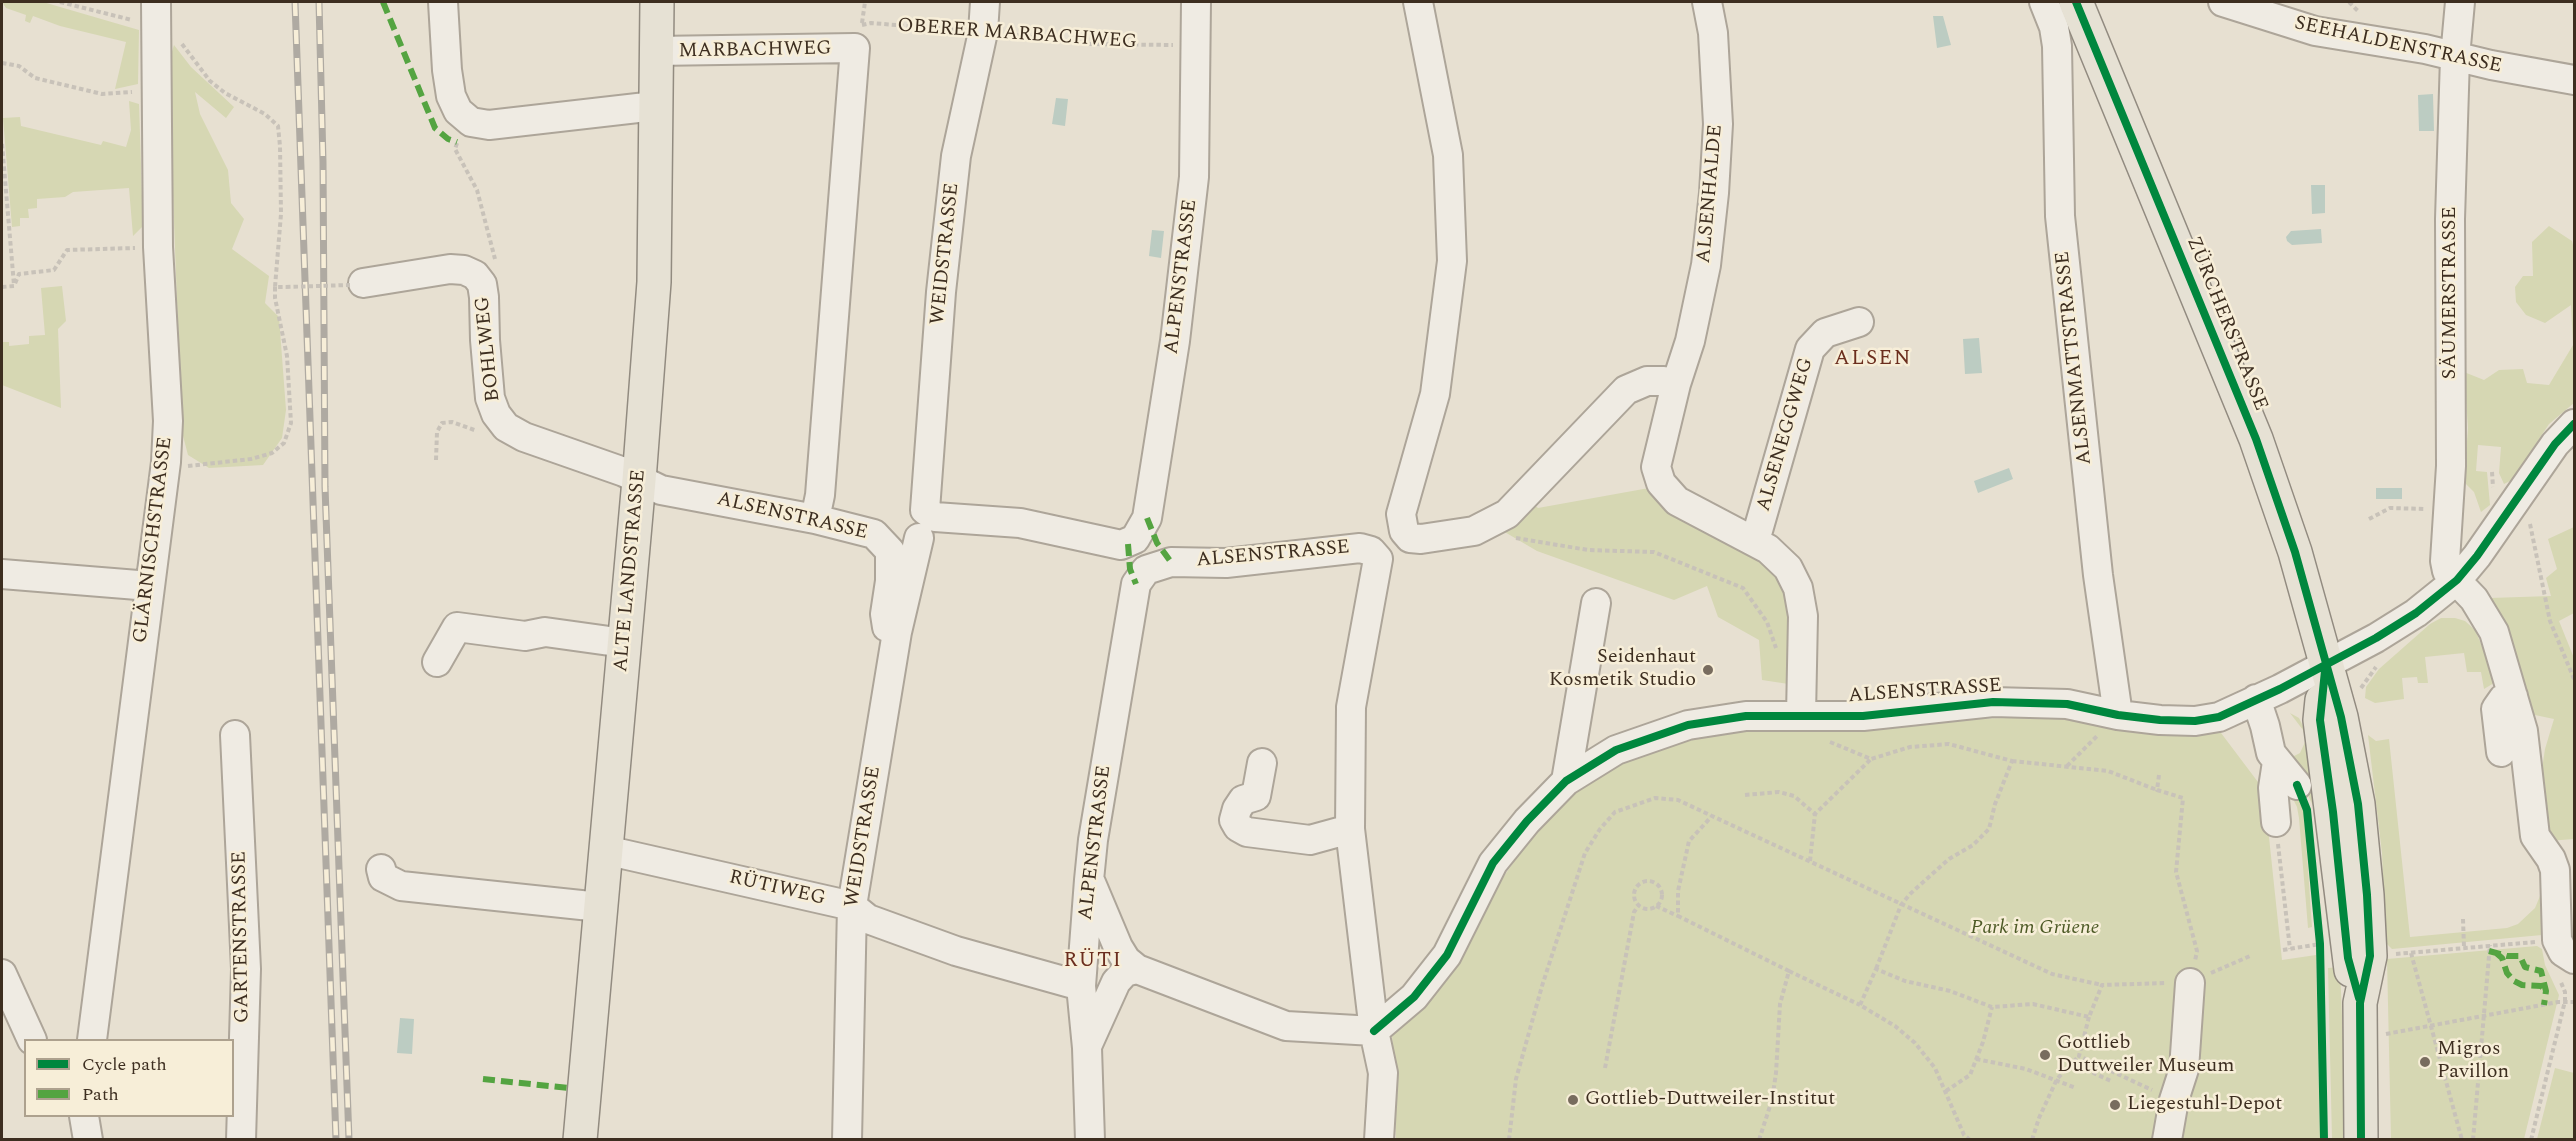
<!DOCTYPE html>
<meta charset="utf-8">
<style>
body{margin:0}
#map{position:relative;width:2576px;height:1141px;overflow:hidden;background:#e7e0d1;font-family:Spectral,serif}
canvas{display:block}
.frame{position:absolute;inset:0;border:3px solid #3d2e20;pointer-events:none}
.legend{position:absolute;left:24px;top:1039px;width:210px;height:78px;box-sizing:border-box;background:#f7eed8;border:2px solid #ada18e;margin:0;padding:8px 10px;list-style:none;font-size:18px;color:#3d2e20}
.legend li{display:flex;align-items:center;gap:12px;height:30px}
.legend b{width:30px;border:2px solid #ada18e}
</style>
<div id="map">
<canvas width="2576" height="1141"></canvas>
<div class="frame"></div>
<ul class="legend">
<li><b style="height:8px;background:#00873e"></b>Cycle path</li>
<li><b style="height:8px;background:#54a441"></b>Path</li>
</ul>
</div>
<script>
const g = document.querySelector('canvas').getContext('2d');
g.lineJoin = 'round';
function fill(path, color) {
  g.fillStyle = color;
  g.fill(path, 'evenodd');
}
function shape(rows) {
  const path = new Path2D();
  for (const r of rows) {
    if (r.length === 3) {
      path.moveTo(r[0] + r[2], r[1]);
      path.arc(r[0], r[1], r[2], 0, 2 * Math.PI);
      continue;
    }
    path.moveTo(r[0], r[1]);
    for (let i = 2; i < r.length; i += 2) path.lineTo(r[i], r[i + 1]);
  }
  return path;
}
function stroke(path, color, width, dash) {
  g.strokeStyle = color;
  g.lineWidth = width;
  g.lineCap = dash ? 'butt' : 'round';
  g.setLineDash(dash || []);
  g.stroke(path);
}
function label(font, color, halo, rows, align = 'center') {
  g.font = font + ' Spectral,serif';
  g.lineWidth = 5;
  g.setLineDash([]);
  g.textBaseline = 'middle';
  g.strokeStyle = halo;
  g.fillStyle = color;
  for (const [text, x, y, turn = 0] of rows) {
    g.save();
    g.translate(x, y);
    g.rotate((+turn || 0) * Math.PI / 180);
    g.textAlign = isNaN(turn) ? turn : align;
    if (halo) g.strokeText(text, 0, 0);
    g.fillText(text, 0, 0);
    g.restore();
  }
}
fill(shape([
 [2,2,43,2,139,30,138,84,115,89,126,42,60,26,33,16,30,23,25,21,26,15,6,8],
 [174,45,191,67,234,107,226,118,195,92,200,114,228,170,231,203,244,219,232,249,269,276,265,303,279,317,286,410,282,438,263,465,209,468,188,455,182,432,168,64],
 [129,101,139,104,143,226,133,236,129,188,73,192,65,197,37,199,37,208,28,209,29,218,20,218,20,226,12,227,3,118,20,117,21,126,101,145,103,141,126,147,131,130],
 [2549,226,2572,241,2574,249,2574,403,2549,424,2512,480,2504,484,2499,473,2501,447,2478,445,2476,471,2487,472,2490,505,2481,512,2474,492,2464,482,2468,428,2464,372,2484,380,2499,370,2523,369,2527,383,2549,385,2573,345,2571,305,2545,323,2526,315,2516,302,2515,287,2523,276,2533,276,2532,242],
 [62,286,66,321,58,329,61,408,2,385,2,342,9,342,9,346,29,344,29,336,45,335,41,288],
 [1649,488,1780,544,1795,594,1795,685,1762,680,1759,640,1718,617,1707,586,1674,600,1537,551,1503,531,1530,501,1538,508],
 [2574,527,2574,613,2559,621,2574,658,2574,839,2548,841,2539,789,2545,749,2554,719,2530,714,2490,598,2551,596,2546,578,2557,569,2548,539],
 [2441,618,2455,618,2465,621,2475,630,2495,676,2494,683,2484,689,2481,672,2467,672,2464,653,2425,657,2428,683,2418,683,2417,677,2402,678,2404,699,2375,703,2365,698,2366,687,2379,669,2430,624],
 [2290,713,2299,718,2308,736,2319,798,2317,836,2315,810,2290,758,2300,753,2306,740,2303,730],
 [2049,717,2215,725,2264,790,2282,960,2316,955,2320,1139,1396,1139,1392,1034,1582,766,1686,726],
 [2368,735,2376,741,2389,739,2410,937,2507,928,2518,924,2535,908,2540,896,2542,935,2392,949,2386,943,2382,853],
 [2287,787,2297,794,2304,812,2312,927,2308,928,2299,818,2297,807],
 [2537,946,2542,949,2545,965,2559,995,2524,1139,2391,1139,2387,959],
 [2340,967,2347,1139,2332,1139,2328,968],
 [2555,1068,2574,1073,2574,1139,2537,1139]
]), '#d6d7b3');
fill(shape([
 [1933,16,1943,16,1951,45,1937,48],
 [2433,94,2434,131,2419,131,2418,95],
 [1056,98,1068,99,1065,126,1052,124],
 [2311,185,2325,185,2325,213,2312,214],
 [2321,229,2322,243,2292,245,2287,241,2286,237,2291,231],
 [1152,230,1164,231,1161,258,1149,256],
 [1979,338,1982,373,1965,374,1963,339],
 [2009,468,2013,479,1978,493,1974,481],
 [2376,488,2402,488,2402,499,2376,499],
 [400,1018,414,1019,412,1054,397,1053]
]), '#bcccc2');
const minor = shape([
 [443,2,447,70,451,96,458,111,471,122,489,125,655,106],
 [985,2,983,32,956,156,941,292,925,510,935,517,1020,523,1121,545,1135,539,1147,518,1175,341,1194,177,1196,2],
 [1418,2,1448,155,1452,261,1435,394,1401,514,1404,531,1410,538,1421,539,1474,531,1507,514,1626,390,1647,381,1664,381,1676,384],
 [1707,2,1713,33,1718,124,1714,193,1706,265,1690,341,1676,384,1656,467,1661,483,1677,501,1768,549,1788,568,1798,588,1803,616,1801,715],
 [2044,2,2054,27,2057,46,2060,216,2098,575,2118,715],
 [2223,2,2315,31,2425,49,2491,65,2574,80],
 [2460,2,2455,57,2450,219,2451,466,2445,561,2447,571,2474,599,2494,632,2523,731,2535,836,2551,859,2555,870,2557,940,2563,952,2574,959],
 [655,51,855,48,820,495,815,519],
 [363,283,450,269,464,270,475,275,482,284,484,297,485,340,490,398,496,414,506,427,524,437,624,472,661,490,815,519,874,534,890,551,890,581,885,614,887,627,897,632],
 [1755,541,1810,349,1825,333,1859,322],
 [2,574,150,586],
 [437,662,457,627,525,636,545,632,624,643],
 [2256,699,2265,726,2271,753,2297,785],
 [235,735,246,969,241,1140],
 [2501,752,2496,709,2503,699,2513,696],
 [1262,763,1256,796,1243,800,1237,809,1234,820,1238,827,1247,832,1310,840,1350,829],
 [1566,781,1596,603],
 [2276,822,2273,788,2277,762],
 [605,850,852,906,868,919,956,951,1081,986],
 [381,869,383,877,401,886,600,907],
 [1091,883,1118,947,1126,960,1137,969,1286,1026,1374,1031],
 [2,974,32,1040],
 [1374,1031,1414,997,1447,955,1493,863,1527,821,1566,781,1616,750,1688,725,1746,716,1863,716,1993,702,2067,704,2118,715,2160,720,2195,721,2219,717,2280,689,2376,638,2416,613,2457,580,2477,556,2555,444,2574,424],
 [92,1040,166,462,168,421,158,247,156,2],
 [1088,1044,1116,982,1125,972,1137,969],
 [84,1116,88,1140],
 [847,1140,852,906,897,632,919,538],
 [1090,1140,1087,1048,1081,986,1089,880,1093,840,1136,584,1146,570,1171,562,1226,563,1360,548,1371,551,1378,559,1351,707,1350,829,1374,1031,1383,1073,1379,1140],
 [2167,1140,2174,1100,2184,1069,2190,983]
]);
const major = shape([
 [2076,2,2256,439,2295,552,2341,717,2358,804,2367,895,2370,956,2360,1003,2361,1140],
 [2322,700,2320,720,2351,970],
 [580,1140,639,480,654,282,657,2]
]);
stroke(minor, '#ada599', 32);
stroke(major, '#928b80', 36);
stroke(shape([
 [60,2,132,20],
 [2349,2,2359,12],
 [862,23,865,2],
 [862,25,871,23,958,30],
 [1007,34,1086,44,1173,45],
 [182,44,210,81,225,93,265,114,278,126,280,146,281,214,275,287],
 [2,63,19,66,35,78,102,94,132,92],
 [457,143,455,149,477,190,495,259],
 [2,144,14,285],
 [2,287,14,286,19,274,54,270,67,250,135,248],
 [436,460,437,432,442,423,452,422,477,431],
 [188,466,251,459,272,453,284,443,291,423,287,356,275,298,275,287,286,287],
 [2492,472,2493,487],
 [2369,519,2390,508,2425,509],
 [2530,524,2550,621,2574,679],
 [1516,538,1588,550,1654,552,1743,588,1767,622,1776,648],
 [2361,688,2376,667],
 [1830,742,1871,759,1910,747,1949,744,2012,761,1995,804,1989,829,1973,845,1949,859,1910,894,1901,905,1876,969],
 [2012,761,2108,771,2157,790],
 [2067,766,2098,735],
 [2159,775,2157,790,2183,798,2176,872,2197,951,2195,961],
 [1745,795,1779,792,1794,796,1815,814],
 [2278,844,2290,949],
 [1810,861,1815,814,1871,759],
 [1648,895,14],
 [1656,906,1678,916],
 [2463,919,2464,947],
 [2283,950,2320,944],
 [2411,953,2462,1140],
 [2396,954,2535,942],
 [1789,971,1860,1005],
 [2211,973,2250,956],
 [2089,1017,2079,1056,2152,1090],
 [2386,1034,2558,1002,2574,1002],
 [1976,1059,2026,1069,2076,1088],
 [2072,1063,2111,1081],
 [1605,1068,1634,912,1639,905],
 [2209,1070,2215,1070,2226,1060],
 [1946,1091,1970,1075,1983,1042,1992,1007],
 [1509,1140,1516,1079,1542,986,1585,853,1600,829,1615,812,1655,798,1678,800,1712,816],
 [1759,1140,1772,1100,1776,1073,1780,1004,1789,971,1678,916,1678,891,1689,841,1712,816,2052,974,2102,985],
 [1970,1140,1964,1135,1935,1068,1915,1043,1895,1026,1860,1005,1876,969,1905,981,1950,991,1992,1007,2033,1004,2089,1017,2102,985,2166,983],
 [2032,1140,2039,1118,2057,1079,2079,1056],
 [2473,1140,2490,945],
 [2531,1140,2565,1001,2565,992,2560,980]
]), '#c8c2b9', 4, [4.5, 3]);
stroke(minor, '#efebe3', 28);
stroke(major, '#e6e1d4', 33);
const rail = shape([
 [295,2,336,1140],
 [319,2,323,162,325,487,349,1140]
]);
stroke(rail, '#afaaa2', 7);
stroke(rail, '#f7eed8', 4.5, [14]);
stroke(shape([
 [286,287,350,285]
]), '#c8c2b9', 4, [4.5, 3]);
stroke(shape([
 [383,2,435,128,448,139,457,142],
 [1147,518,1157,543,1171,562],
 [1128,544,1130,569,1136,584],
 [2489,951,2507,956,2520,956,2525,967,2541,971,2546,991,2544,1005],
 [2495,952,2502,958,2507,973,2514,981,2522,985,2541,986,2546,991],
 [483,1079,568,1088]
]), '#54a441', 6, [12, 6]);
stroke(shape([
 [2076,2,2256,439,2295,552,2341,717,2358,804,2367,895,2370,956,2360,1003,2361,1140],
 [2325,671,2320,720,2333,812,2348,958,2359,998],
 [2297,785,2307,810,2320,944,2324,1140],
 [1374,1031,1414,997,1447,955,1493,863,1527,821,1566,781,1616,750,1688,725,1746,716,1863,716,1993,702,2067,704,2118,715,2160,720,2195,721,2219,717,2280,689,2376,638,2416,613,2457,580,2477,556,2555,444,2574,424]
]), '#00873e', 8);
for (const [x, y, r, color] of [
 [1708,670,6,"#786c5e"],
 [2045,1055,6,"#786c5e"],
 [2425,1062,6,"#786c5e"],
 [1573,1100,6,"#786c5e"],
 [2115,1105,6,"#786c5e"]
]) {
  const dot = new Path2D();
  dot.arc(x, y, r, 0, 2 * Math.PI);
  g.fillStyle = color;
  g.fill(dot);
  stroke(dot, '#f7eed8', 2);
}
label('20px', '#3d2e20', '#f7eed8', [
 ["OBERER MARBACHWEG",1017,35,4],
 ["SEEHALDENSTRASSE",2398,46,12],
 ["MARBACHWEG",755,51,-1],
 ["ALSENHALDE",1711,194,-85],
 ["WEIDSTRASSE",946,254,-84],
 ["ALPENSTRASSE",1182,277,-83],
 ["SÄUMERSTRASSE",2451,293,-90],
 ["ZÜRCHERSTRASSE",2226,324,68],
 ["BOHLWEG",489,349,-96],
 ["ALSENMATTSTRASSE",2075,358,-96],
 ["ALSENEGGWEG",1786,435,-74],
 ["ALSENSTRASSE",792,517,13],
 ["GLÄRNISCHSTRASSE",154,540,-83],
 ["ALSENSTRASSE",1273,555,-5],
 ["ALTE LANDSTRASSE",631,571,-85],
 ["ALSENSTRASSE",1925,692,-4],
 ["WEIDSTRASSE",864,837,-81],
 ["ALPENSTRASSE",1096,843,-83],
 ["RÜTIWEG",777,889,13],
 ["GARTENSTRASSE",242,937,-91]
]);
label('20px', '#3d2e20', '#f7eed8', [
 ["Seidenhaut",1696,658,"right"],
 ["Kosmetik Studio",1696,681,"right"],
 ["Gottlieb",2057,1044],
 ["Duttweiler Museum",2057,1067],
 ["Migros",2437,1050],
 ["Pavillon",2437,1073],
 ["Gottlieb-Duttweiler-Institut",1585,1100],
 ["Liegestuhl-Depot",2127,1105]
], 'left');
label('italic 20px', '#4d5a26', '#f7eed8', [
 ["Park im Grüene",2035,929]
]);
g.letterSpacing = '1.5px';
label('21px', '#6b2e1e', '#f7eed8', [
 ["ALSEN",1873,360],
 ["RÜTI",1093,962]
]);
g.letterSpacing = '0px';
</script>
